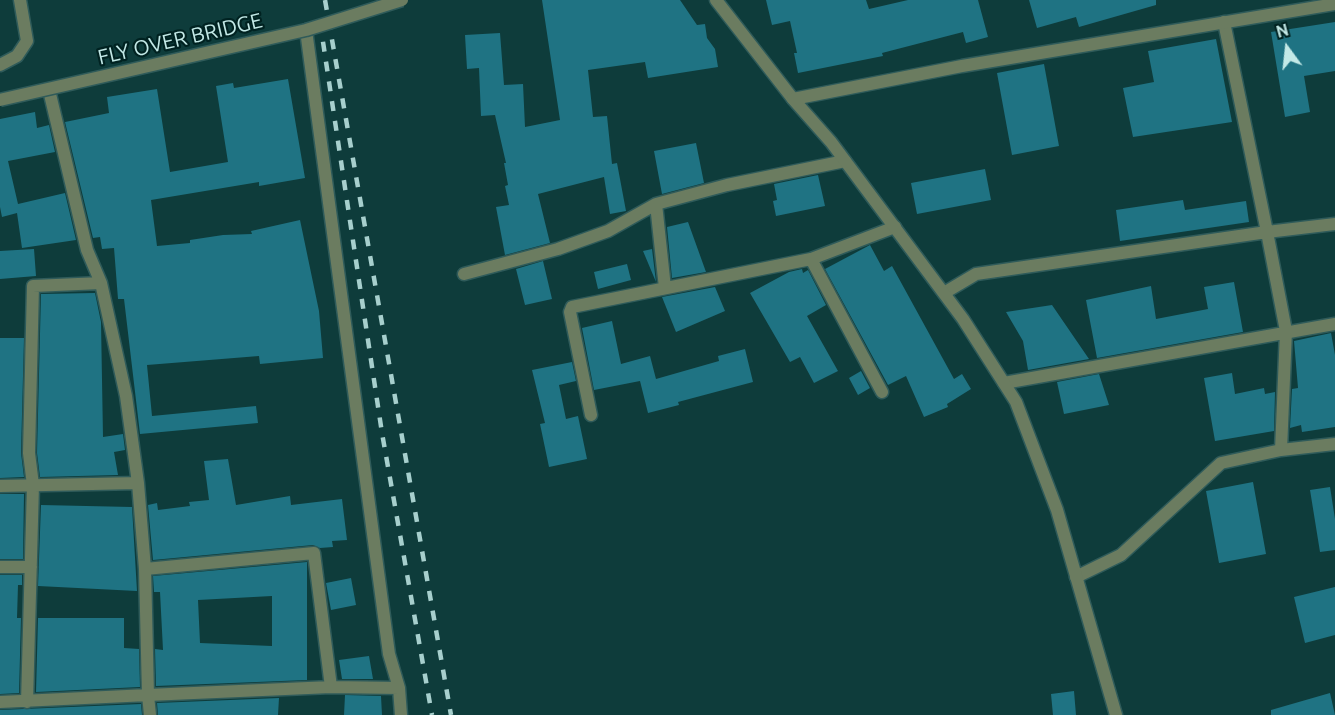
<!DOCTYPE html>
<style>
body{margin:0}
#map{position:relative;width:1335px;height:715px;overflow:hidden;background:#0e3c3b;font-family:Ubuntu,sans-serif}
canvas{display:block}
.north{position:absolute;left:1257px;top:18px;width:60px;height:60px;-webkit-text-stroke:4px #002221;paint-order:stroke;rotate:345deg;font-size:16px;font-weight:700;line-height:24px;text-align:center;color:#c3e9e7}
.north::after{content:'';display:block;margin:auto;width:21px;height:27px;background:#c3e9e7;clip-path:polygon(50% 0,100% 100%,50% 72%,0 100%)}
</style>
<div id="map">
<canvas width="1335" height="715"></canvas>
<div class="north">N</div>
</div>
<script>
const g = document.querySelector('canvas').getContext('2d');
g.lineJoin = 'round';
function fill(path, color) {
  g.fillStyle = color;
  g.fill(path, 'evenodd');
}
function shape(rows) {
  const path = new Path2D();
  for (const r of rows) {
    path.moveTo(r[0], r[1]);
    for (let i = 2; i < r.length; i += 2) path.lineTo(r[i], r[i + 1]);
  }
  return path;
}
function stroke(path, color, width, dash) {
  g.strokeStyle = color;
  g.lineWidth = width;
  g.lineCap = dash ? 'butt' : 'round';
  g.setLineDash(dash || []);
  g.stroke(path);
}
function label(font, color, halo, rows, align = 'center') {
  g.font = font + ' Ubuntu,sans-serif';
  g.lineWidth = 4.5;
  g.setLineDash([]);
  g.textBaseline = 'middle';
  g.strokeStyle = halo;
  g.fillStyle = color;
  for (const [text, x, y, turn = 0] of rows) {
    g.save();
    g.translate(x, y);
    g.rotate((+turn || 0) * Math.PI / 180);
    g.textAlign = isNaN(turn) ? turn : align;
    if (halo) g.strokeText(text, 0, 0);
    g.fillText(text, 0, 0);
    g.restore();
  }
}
fill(shape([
 [542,0,680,0,697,25,705,24,707,38,715,49,718,67,648,78,645,62,588,70,593,117,607,116,612,164,617,163,626,211,610,214,604,177,538,194,550,243,505,255,496,207,509,205,505,186,508,185,504,163,506,163,495,115,481,116,479,68,467,69,465,35,500,33,504,85,523,84,525,127,560,120],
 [766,0,866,0,869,9,908,0,978,0,988,37,966,43,963,32,882,53,883,56,798,73,794,53,797,53,790,21,772,25],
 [1029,0,1156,0,1156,5,1079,27,1076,17,1037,28],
 [1335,22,1335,71,1304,76,1310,112,1285,117,1271,32],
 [1216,39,1232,122,1133,137,1123,88,1154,82,1148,51],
 [1044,64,1059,146,1012,155,997,73],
 [288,79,305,178,259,186,259,182,151,200,157,246,190,243,190,240,223,235,252,234,251,231,300,220,319,311,323,358,260,364,259,356,147,365,152,416,256,406,258,423,140,434,124,299,118,299,114,248,102,249,100,237,93,238,65,122,109,113,107,97,157,89,170,172,228,162,216,86,233,83,234,88],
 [35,112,37,128,49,125,55,152,8,161,18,204,65,193,76,240,22,248,17,213,2,217,0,207,0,119],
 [696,143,704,183,662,194,654,151],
 [985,169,991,200,917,214,911,183],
 [818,175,825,206,776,216,773,201,777,200,774,184],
 [1183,200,1185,210,1246,201,1249,222,1120,241,1116,210],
 [688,222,706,272,672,278,667,227],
 [870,245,884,271,892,266,954,379,962,374,971,389,947,404,948,407,924,417,906,376,888,385,825,269],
 [34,249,36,276,0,279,0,251],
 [652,249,656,282,643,251],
 [543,261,552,299,525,305,516,269],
 [627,264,631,280,598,289,594,272],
 [802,269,803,273,808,270,826,305,807,316,838,371,814,383,800,357,790,362,750,293,789,272],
 [1234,282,1243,332,1097,358,1086,300,1151,286,1156,319,1208,309,1204,287],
 [715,287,725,311,676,332,662,297],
 [95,293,101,322,103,437,123,434,125,450,114,452,118,475,40,477,37,453,41,294],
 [1052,305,1089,359,1028,370,1023,341,1006,312],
 [612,321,621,364,650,356,656,379,719,361,718,356,745,349,753,382,678,402,679,405,648,413,640,381,594,390,582,328],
 [1331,333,1335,355,1335,427,1302,432,1301,425,1290,428,1292,389,1298,388,1294,341],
 [0,338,24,338,21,453,24,477,0,478],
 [572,362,576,381,559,385,566,419,578,416,587,459,549,467,540,424,545,423,532,370],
 [861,371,870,388,858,395,849,378],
 [1232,373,1235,394,1264,388,1265,394,1275,392,1274,431,1215,441,1204,378],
 [1099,374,1109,405,1064,414,1057,382],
 [228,459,236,505,290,496,291,505,342,499,347,540,332,541,333,547,320,548,313,545,153,560,148,505,157,503,158,510,190,506,189,502,209,500,204,461],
 [1253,482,1266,554,1219,563,1206,491],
 [1330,487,1335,519,1335,550,1320,552,1310,490],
 [0,494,24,494,23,559,0,559],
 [41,505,132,507,137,591,38,586],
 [307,562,307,680,156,686,155,649,163,650,160,592,154,592,153,576],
 [272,596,272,646,200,643,198,600],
 [0,575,22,575,22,585,18,585,17,618,21,618,19,693,0,694],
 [351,578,356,605,331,610,326,583],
 [1335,587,1335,635,1305,643,1294,597],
 [38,618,124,618,124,648,139,649,140,687,36,692],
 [369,656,373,679,342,679,339,660],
 [1074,691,1076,715,1053,715,1051,694],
 [1330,693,1335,715,1271,715,1271,710],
 [345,695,381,696,382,715,344,715],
 [279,698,278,715,158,715,157,703],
 [141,704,142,715,0,715,0,710]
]), '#1f7383');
const minor = shape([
 [716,0,793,99],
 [306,30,389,654,399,688,401,715],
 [0,65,17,56,27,41,20,0],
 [49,90,87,250,101,283,126,396,138,483,145,569,148,695,331,687,399,688],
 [656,204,665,288],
 [811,259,882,392],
 [464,274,558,249,608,231,656,204,727,185,845,161],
 [944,293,976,274,1267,232,1224,22],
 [1004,383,1335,324],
 [591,415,570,312,572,307,811,259,895,227],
 [1281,450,1335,444],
 [0,486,138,483],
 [0,567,31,567],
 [145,569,314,553,331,687],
 [1076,577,1121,555,1221,463,1281,450,1286,331,1267,232,1335,224],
 [0,702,148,695,150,715],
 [27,702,33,485,29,453,33,286,101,283]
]);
const tertiary = shape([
 [1116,715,1057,510,1016,402,963,319,831,142,793,99,962,66,1335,4]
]);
stroke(minor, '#2f5b5a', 15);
stroke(tertiary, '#2f5b5a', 15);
stroke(minor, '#6b7c60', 12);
stroke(tertiary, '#6b7c60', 12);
stroke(shape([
 [325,0,451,715],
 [320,22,382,433,432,715]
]), '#a7cfcd', 4.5, [10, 10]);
const minorBridge = shape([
 [0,100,306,30,402,0]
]);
stroke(minorBridge, '#2f5b5a', 15, []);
stroke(minorBridge, '#6b7c60', 12);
label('21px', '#c3e9e7', '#002221', [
 ["FLY OVER BRIDGE",180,39,-13]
]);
</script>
